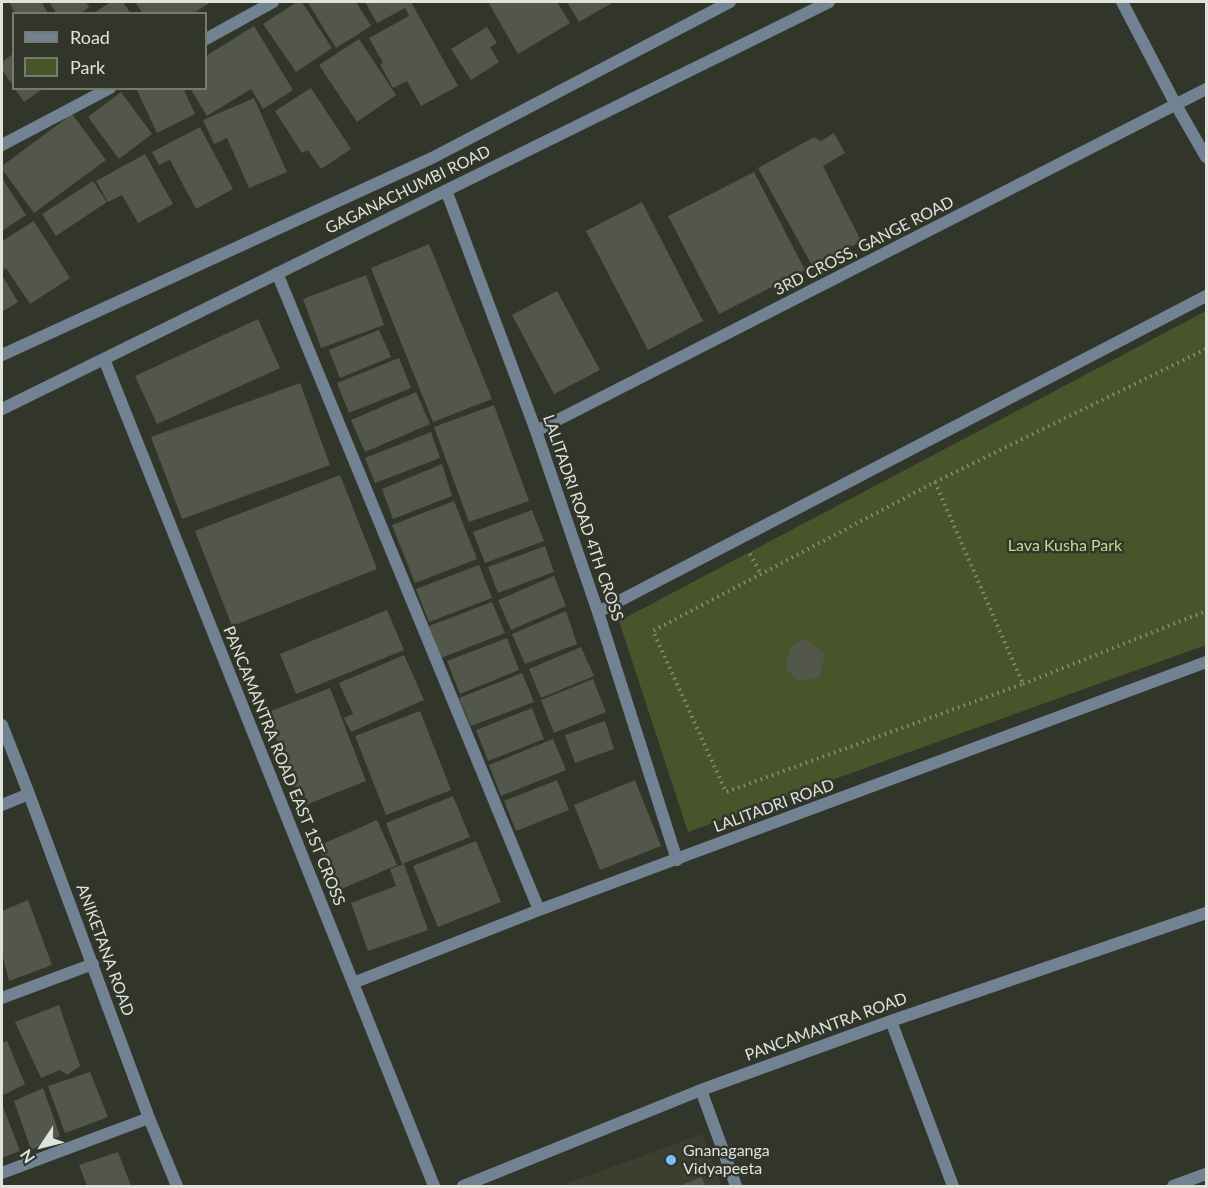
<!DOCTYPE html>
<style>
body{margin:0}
#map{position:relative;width:1208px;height:1188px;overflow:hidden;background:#31352a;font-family:Lato,sans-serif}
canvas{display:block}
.frame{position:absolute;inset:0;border:3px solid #e0e2dc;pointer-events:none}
.legend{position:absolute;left:12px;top:12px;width:195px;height:78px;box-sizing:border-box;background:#31352a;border:2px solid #777a71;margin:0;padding:8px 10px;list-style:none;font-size:18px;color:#e0e2dc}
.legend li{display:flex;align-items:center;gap:12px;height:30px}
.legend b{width:30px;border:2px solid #777a71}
.north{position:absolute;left:12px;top:1116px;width:60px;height:60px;-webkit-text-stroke:4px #31352a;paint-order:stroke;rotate:235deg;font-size:16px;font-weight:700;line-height:24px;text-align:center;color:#e0e2dc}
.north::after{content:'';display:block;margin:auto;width:21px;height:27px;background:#e0e2dc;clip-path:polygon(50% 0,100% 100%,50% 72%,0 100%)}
</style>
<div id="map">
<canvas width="1208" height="1188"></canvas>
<div class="frame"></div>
<ul class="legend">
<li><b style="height:8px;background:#718393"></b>Road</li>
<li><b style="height:16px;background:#48542a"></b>Park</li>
</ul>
<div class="north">N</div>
</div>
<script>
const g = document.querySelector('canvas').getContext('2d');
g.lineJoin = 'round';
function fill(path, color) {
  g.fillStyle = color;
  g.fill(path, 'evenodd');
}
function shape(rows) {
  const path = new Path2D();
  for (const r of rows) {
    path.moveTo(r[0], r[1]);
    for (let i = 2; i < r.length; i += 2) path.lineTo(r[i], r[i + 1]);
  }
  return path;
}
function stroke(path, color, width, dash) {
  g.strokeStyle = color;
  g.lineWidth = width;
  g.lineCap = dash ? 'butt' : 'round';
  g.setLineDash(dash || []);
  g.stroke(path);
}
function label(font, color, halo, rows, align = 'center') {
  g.font = font + ' Lato,sans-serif';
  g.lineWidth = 5;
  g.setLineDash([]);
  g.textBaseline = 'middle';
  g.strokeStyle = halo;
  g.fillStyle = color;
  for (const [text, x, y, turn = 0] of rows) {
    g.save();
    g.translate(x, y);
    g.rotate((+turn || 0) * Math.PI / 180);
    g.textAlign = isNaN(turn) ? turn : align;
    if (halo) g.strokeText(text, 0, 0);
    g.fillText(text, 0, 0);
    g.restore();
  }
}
fill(shape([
 [702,1134,722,1186,560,1186]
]), '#3a3f2f');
fill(shape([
 [1206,311,1206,645,688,832,619,621]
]), '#48542a');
fill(shape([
 [13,2,42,2,48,14,15,14,10,3],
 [49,2,86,2,89,7,80,14,57,14],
 [111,2,123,2,131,14,92,14],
 [135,2,211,2,192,14,143,14],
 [297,2,302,2,332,48,296,72,263,24],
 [310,2,356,2,371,26,336,48,308,3],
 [365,2,411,2,458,86,421,106,407,81,393,88,380,64,383,63,369,38,409,16,405,8,377,23],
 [488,2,557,2,570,23,518,54],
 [567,2,614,2,579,22],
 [254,26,293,90,263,109,251,89,207,116,190,88,206,88,206,56],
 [487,27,497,43,490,47,499,62,471,80,451,49],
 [359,39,396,95,357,122,319,65],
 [14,53,14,87,2,70,2,62],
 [14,88,44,88,24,102],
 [136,88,183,88,195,114,157,133],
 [311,88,351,149,321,169,308,150,302,153,275,111],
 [121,92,152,134,119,159,88,117],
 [254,98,287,172,249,188,227,138,214,144,203,120],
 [72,114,106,160,34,213,2,169,2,166],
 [200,127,233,189,196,209,170,160,159,165,152,152],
 [834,133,845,153,823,166,861,241,814,269,758,168,814,137,821,141],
 [145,154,173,204,138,223,122,195,108,202,96,181],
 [754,172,805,270,719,314,668,216],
 [2,178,26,215,2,231],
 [93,181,107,202,56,236,42,214],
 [642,202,703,321,648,350,586,231],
 [34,221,70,278,30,304,6,268,4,270,2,266,2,241],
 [429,244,492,399,433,422,371,268],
 [2,275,18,302,2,312],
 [366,275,384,325,321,348,303,299],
 [557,291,600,370,554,394,512,315],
 [258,319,280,368,157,424,135,376],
 [379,330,391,357,340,378,329,350],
 [399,358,411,388,349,413,337,383],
 [300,383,330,465,182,519,151,437],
 [416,392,430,424,365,452,351,420],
 [494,405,529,501,469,522,434,427],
 [431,432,440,458,375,483,365,458],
 [442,464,452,496,393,519,382,489],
 [340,475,377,569,232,626,195,531],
 [454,501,477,559,415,583,392,525],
 [532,510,544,541,485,563,473,532],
 [545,546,554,572,498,593,488,567],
 [479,565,492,598,429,622,416,589],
 [554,576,566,606,511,630,498,600],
 [492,602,505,633,441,658,429,626],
 [387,610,404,650,296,694,280,654],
 [566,611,577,644,525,664,512,634],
 [507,638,519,670,460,694,447,661],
 [806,639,825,654,819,678,798,681,785,668,791,647],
 [581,647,594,676,541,698,529,669],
 [404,655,424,700,351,732,344,718,353,714,339,683],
 [522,673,534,702,471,726,459,698],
 [593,679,606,712,554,733,541,700],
 [330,688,366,781,303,806,266,713],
 [532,708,544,739,488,761,476,730],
 [420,711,451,790,386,815,355,736],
 [605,721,614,749,575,763,565,735],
 [553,739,566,770,501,796,489,765],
 [557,780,569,810,516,831,504,801],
 [635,780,661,846,600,870,574,805],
 [453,796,470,837,402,864,386,823],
 [377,820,397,865,337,891,318,846],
 [476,841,501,902,438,927,413,866],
 [404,864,428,930,368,951,351,903,396,886,390,869],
 [28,900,52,965,9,981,2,953,2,911],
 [59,1005,80,1066,67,1075,60,1070,41,1078,15,1022],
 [7,1041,25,1084,4,1095,2,1088,2,1043],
 [90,1072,108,1117,65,1133,48,1086],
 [43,1088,60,1136,31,1150,14,1101],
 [2,1104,20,1151,2,1158],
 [118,1152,131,1186,87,1186,79,1165],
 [702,1177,705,1186,679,1186]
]), '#53574b');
stroke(shape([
 [935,482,1023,684,726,792,653,631,935,482],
 [935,482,1206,349],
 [750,554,761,574],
 [1023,684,1206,611]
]), '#8a8d84', 4, [1.5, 4.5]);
stroke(shape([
 [1122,2,1176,105,1206,157],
 [206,39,273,2],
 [2,145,110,88],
 [446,190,536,431,598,612,677,860],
 [277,273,539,910],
 [2,355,432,158,730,2],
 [104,359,434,1186],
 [2,409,829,2],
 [536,431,1206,89],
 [598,612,1206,296],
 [2,725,29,794,149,1118,177,1186],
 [2,805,29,794],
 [353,983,539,910,1206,662],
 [2,998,93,964],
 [891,1021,953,1186],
 [701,1090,736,1186],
 [2,1173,149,1118],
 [463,1186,701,1090,891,1021,1206,913],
 [1173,1186,1206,1174]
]), '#718393', 12);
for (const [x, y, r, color] of [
 [671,1160,6,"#79bff8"]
]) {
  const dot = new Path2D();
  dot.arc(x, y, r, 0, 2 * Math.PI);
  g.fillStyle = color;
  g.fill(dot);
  stroke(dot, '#31352a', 2);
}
label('16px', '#e0e2dc', '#31352a', [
 ["GAGANACHUMBI ROAD",408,190,-26],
 ["3RD CROSS, GANGE ROAD",864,246,-27],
 ["LALITADRI ROAD 4TH CROSS",583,518,71],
 ["PANCAMANTRA ROAD EAST 1ST CROSS",284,766,68],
 ["LALITADRI ROAD",774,806,-20],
 ["ANIKETANA ROAD",105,950,70],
 ["PANCAMANTRA ROAD",826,1027,-20]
]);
label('16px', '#c4da8f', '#31352a', [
 ["Lava Kusha Park",1065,546]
]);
label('16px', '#e0e2dc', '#31352a', [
 ["Gnanaganga",683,1151],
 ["Vidyapeeta",683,1169]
], 'left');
</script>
